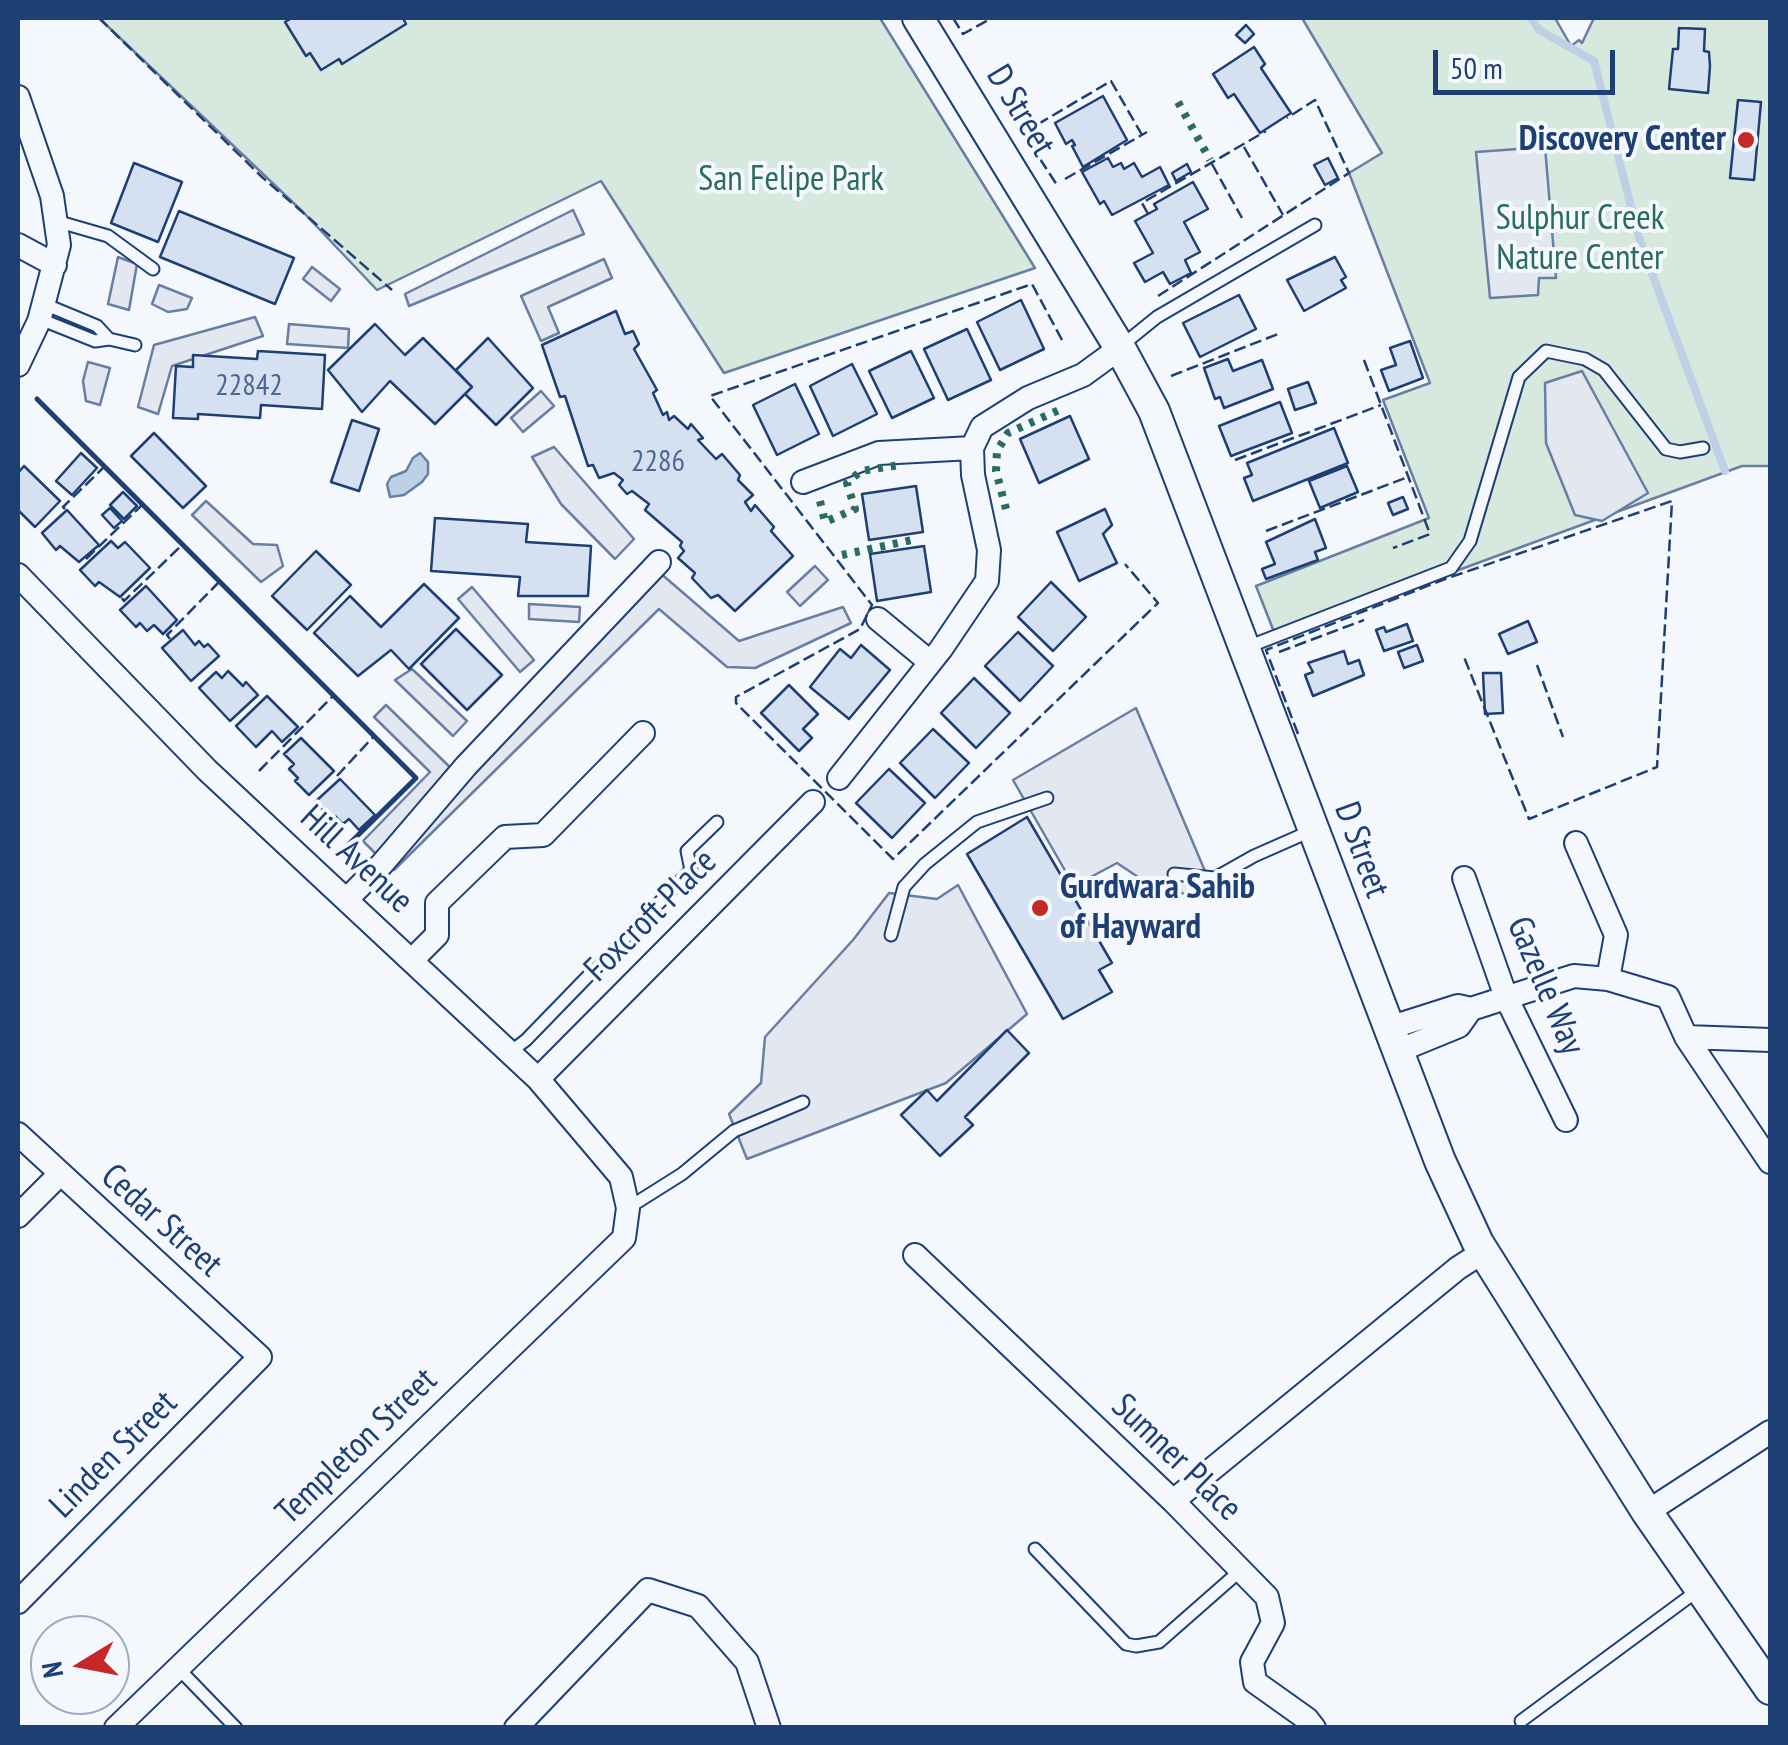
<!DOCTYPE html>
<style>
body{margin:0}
#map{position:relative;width:1788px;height:1745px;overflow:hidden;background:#f4f7fb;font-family:"PT Sans Narrow",sans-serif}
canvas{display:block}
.frame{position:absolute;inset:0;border:20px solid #1d3f73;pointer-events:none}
.north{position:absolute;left:30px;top:1615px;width:100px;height:100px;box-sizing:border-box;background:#f4f7fb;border:2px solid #9eadc5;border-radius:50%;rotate:260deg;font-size:28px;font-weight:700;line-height:40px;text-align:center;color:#1d3f73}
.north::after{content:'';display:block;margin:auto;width:35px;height:45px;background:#c62828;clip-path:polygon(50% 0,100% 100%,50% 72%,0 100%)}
.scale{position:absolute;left:1433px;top:50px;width:182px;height:45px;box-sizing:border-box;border:5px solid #1d3f73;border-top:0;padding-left:12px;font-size:30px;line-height:35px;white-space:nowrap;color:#1d3f73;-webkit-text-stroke:8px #f4f7fb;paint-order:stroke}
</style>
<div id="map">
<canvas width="1788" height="1745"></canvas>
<div class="frame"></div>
<div class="north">N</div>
<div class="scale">50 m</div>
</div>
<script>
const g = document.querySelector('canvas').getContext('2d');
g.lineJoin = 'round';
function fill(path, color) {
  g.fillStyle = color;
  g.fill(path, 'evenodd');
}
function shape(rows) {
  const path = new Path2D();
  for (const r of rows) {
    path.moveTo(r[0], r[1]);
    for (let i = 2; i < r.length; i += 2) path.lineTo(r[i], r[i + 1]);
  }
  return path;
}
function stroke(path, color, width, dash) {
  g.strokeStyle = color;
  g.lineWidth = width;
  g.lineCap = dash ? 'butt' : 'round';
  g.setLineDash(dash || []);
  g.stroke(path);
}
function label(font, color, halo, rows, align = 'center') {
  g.font = font + ' "PT Sans Narrow",sans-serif';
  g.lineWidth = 8;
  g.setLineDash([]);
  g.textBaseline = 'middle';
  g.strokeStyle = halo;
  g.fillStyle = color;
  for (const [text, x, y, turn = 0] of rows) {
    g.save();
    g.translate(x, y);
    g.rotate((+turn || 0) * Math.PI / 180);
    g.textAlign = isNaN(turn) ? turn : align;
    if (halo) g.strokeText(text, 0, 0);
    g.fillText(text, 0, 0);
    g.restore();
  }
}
const green = shape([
 [99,18,880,18,1035,268,724,373,601,181,377,290,303,212,99,18],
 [1302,18,1555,18,1571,46,1579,40,1582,43,1594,18,1770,18,1770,466,1742,466,1276,637,1256,586,1429,518,1383,400,1430,383,1349,173,1382,153,1302,18]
]);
fill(green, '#d7e8df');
stroke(green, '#687fa3', 2.5);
const parking = shape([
 [1545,147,1556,278,1539,278,1538,295,1490,298,1476,152,1545,147],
 [573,210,584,234,409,306,405,294,573,210],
 [118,257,137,264,129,310,108,304,118,257],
 [604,259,612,278,548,307,559,333,541,341,521,296,604,259],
 [312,267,340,289,331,301,303,279,312,267],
 [159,285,192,298,187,309,168,312,152,304,159,285],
 [255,317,263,336,172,366,158,414,138,407,154,345,255,317],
 [289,324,349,329,348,348,287,344,289,324],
 [88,362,110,368,100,405,86,401,83,381,88,362],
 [1582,371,1648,493,1602,521,1575,515,1546,443,1545,383,1582,371],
 [541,391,554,406,523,432,511,418,541,391],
 [554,447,634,539,615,559,561,504,532,457,554,447],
 [206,501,253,544,277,545,283,566,261,582,192,515,206,501],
 [815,566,828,580,800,606,787,592,815,566],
 [659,572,739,641,843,607,851,623,755,668,727,667,659,609,394,870,387,863,659,572],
 [472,587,534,660,520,672,458,599,472,587],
 [529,604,580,607,579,622,529,619,529,604],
 [412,669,467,721,453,736,395,680,412,669],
 [386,705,457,774,377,855,363,841,430,772,374,717,386,705],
 [1136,708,1213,890,1194,897,1144,881,1117,863,1074,886,1013,780,1136,708],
 [958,885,1027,1014,946,1083,747,1159,729,1114,761,1083,765,1037,853,940,889,893,937,899,958,885]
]);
fill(parking, '#e3e8f0');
stroke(parking, '#687fa3', 2.5);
const water = shape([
 [420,453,428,462,428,474,422,482,404,495,390,497,387,484,391,477,406,471,413,458,420,453]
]);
fill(water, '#bed0e5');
stroke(water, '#687fa3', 2.5);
stroke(shape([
 [1531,18,1539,30,1594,61,1639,238,1725,471]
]), '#bed0e5', 8);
const building = shape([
 [292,18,403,18,406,24,342,64,339,59,321,70,310,53,306,56,285,22,292,18],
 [1246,25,1254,34,1245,43,1236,35,1246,25],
 [1679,28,1705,29,1704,51,1709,52,1710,66,1708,93,1669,89,1673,49,1678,49,1679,28],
 [1254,47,1265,64,1261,68,1291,113,1260,133,1234,94,1228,98,1213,74,1254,47],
 [1103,96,1127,140,1083,167,1072,146,1075,145,1072,140,1066,144,1055,123,1103,96],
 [1738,100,1761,102,1754,180,1730,178,1738,100],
 [1108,158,1113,167,1121,163,1124,169,1134,163,1142,177,1160,167,1169,185,1112,215,1104,201,1100,204,1082,172,1108,158],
 [1328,158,1338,178,1325,185,1314,165,1328,158],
 [134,163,182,182,158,242,111,223,134,163],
 [1187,164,1191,172,1176,181,1172,173,1187,164],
 [1193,182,1208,209,1184,222,1200,252,1185,260,1191,273,1170,284,1163,272,1145,282,1134,263,1153,253,1135,221,1157,209,1154,204,1193,182],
 [179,211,294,258,275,304,160,257,179,211],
 [1335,257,1346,277,1341,280,1346,288,1304,311,1287,280,1335,257],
 [1239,295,1256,329,1200,357,1183,323,1239,295],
 [1021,300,1044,349,1000,370,977,322,1021,300],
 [616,311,625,334,633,331,639,344,634,349,657,390,653,393,663,415,667,412,669,420,674,416,688,429,691,424,703,438,698,440,716,459,722,454,740,475,738,480,753,495,745,502,751,511,755,505,774,527,771,531,793,556,735,611,718,595,711,598,692,578,695,573,678,558,684,551,680,546,682,542,645,510,649,504,632,491,627,494,619,485,623,480,614,473,599,478,593,465,588,466,565,396,560,397,542,345,616,311],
 [375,324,405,355,423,338,472,387,435,424,390,381,362,412,328,370,375,324],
 [967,329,991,380,948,400,924,349,967,329],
 [488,338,533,388,496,425,465,394,472,387,456,370,488,338],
 [1410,341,1423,378,1389,391,1381,370,1396,365,1390,348,1410,341],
 [258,351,325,355,322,409,261,405,260,418,198,414,198,419,173,418,176,366,193,367,193,355,257,359,258,351],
 [911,351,934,398,892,418,869,371,911,351],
 [1228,359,1233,371,1262,360,1273,389,1224,408,1220,397,1215,399,1204,368,1228,359],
 [852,364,877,414,833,436,810,386,852,364],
 [1308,382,1316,403,1295,410,1288,389,1308,382],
 [795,384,819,434,777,455,753,405,795,384],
 [1280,402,1292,433,1231,456,1219,426,1280,402],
 [1070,416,1089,459,1039,483,1020,439,1070,416],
 [352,420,379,429,359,491,331,482,352,420],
 [1334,428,1348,463,1253,501,1244,478,1252,475,1247,463,1334,428],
 [154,433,206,486,183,508,131,456,154,433],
 [81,453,97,468,72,495,56,481,81,453],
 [24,466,60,501,35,527,18,510,18,473,24,466],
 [1347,466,1358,492,1320,508,1309,481,1347,466],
 [916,486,923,532,869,540,862,494,916,486],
 [123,492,137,506,124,519,110,505,123,492],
 [1403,497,1408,509,1393,515,1388,503,1403,497],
 [110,508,122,521,114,528,102,515,110,508],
 [1105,509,1112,525,1103,534,1117,563,1079,581,1057,532,1105,509],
 [67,510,99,545,79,562,60,546,56,550,42,533,67,510],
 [435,518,528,524,526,542,591,546,588,596,518,596,520,577,431,571,435,518],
 [1315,519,1326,548,1315,552,1318,560,1266,579,1262,569,1275,564,1266,542,1315,519],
 [111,541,118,548,125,542,150,568,120,597,99,582,95,586,80,570,111,541],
 [924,546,931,592,877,601,870,554,924,546],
 [316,551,351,585,307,630,272,596,316,551],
 [1051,582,1086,617,1053,651,1018,617,1051,582],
 [424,584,459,618,409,669,391,650,358,676,314,633,350,596,381,627,424,584],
 [146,586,177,620,163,634,154,625,147,631,140,623,136,627,120,610,146,586],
 [1528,621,1537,642,1508,654,1499,634,1528,621],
 [1407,624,1413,641,1384,651,1376,630,1384,627,1386,632,1407,624],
 [456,629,502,675,467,710,421,664,456,629],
 [183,630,195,645,199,641,204,647,208,644,219,656,191,681,162,648,183,630],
 [1018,632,1053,666,1020,701,985,666,1018,632],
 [861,645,890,670,849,719,810,687,840,649,851,658,861,645],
 [1417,645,1423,661,1404,668,1398,652,1417,645],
 [1344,651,1348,664,1359,660,1364,675,1313,696,1305,675,1313,672,1308,663,1344,651],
 [228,671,243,686,246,682,258,695,230,721,199,688,216,672,222,678,228,671],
 [1483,673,1501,673,1503,713,1485,714,1483,673],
 [974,678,1010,713,976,748,941,713,974,678],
 [789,685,818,714,803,729,812,738,799,751,761,713,789,685],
 [267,696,298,727,282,742,272,731,256,747,236,726,267,696],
 [933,729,969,763,935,798,900,763,933,729],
 [301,738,334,771,309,795,295,781,298,778,289,769,294,764,284,754,301,738],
 [889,769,925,803,892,838,856,803,889,769],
 [340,779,375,815,359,830,349,819,343,824,335,816,332,820,315,802,340,779],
 [1027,817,1112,963,1099,970,1112,992,1063,1019,967,854,1027,817],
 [1007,1030,1029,1053,965,1117,973,1125,940,1156,901,1115,927,1090,937,1101,1007,1030]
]);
fill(building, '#d5e0f0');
stroke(building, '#1d3f73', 2.5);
const lane = shape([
 [56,221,108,236,153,269],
 [44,304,97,326,109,339],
 [40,319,95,341,109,339,135,345],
 [1120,347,1157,317,1315,225],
 [1245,648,1451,568,1470,541,1519,377,1546,351,1585,359,1604,370,1666,449,1680,452,1703,448],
 [1174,874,1215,878,1254,856,1313,830],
 [891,935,904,887,925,864,977,822,1047,798],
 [509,1053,526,1040,691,870,687,851,717,822],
 [628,1208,682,1174,734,1131,803,1102],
 [1035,1549,1126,1644,1136,1646,1159,1642,1241,1570],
 [178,1668,236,1728],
 [1521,1721,1697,1591]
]);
const street = shape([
 [18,97,52,196,59,245,39,321,18,365],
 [18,245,55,265],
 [803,482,879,453,972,448],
 [18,575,207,770,538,1079,621,1177,628,1208,624,1238,116,1728],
 [878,619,930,662],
 [839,778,941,649,987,581,989,550,973,475,972,448,982,427,1028,398,1083,375,1120,348],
 [1576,843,1616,935,1608,979],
 [1464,878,1506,997,1566,1120],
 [347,899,382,864,466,766,659,562],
 [412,960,437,935,437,903,505,837,543,835,643,733],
 [1389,1028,1458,1006,1471,1009,1574,976,1608,979,1668,997,1686,1037,1770,1040],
 [1686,1037,1770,1162],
 [1398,1051,1459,1026,1471,1009],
 [538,1079,813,802],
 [18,1134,260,1357,18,1602],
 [18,1216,59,1175],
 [915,1255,1173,1501,1267,1597,1273,1623,1252,1662,1255,1682,1307,1719,1314,1728],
 [1173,1501,1458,1268,1483,1252],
 [1647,1512,1770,1432],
 [516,1728,648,1590,698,1606,747,1662,769,1728]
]);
const secondary = shape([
 [918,18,1120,348,1154,411,1440,1161,1478,1243,1647,1512,1770,1689]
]);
stroke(lane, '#1d3f73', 15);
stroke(street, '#1d3f73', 26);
stroke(secondary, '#1d3f73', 34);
stroke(lane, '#f4f7fb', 11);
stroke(street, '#f4f7fb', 22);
stroke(secondary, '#f4f7fb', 30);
stroke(shape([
 [1178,102,1210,160],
 [820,501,825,522,855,509,847,483,861,471,900,465],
 [1006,509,996,471,997,451,1008,433,1059,410],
 [842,555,912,540]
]), '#2c6c60', 8, [5, 8]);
stroke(shape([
 [99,18,262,177,392,290],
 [953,18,963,34,992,18],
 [1023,133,1111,81,1142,135],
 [1244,147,1283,215],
 [1040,159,1057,185],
 [1212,164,1242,218],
 [1065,179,1147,132],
 [1148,214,1142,203,1266,131],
 [1158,296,1349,173,1315,100,1287,118],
 [1062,340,1032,284,710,396,872,605,860,629,736,697,736,703,893,859,1158,603,1125,564],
 [1364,360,1430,534,1393,548],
 [1171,376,1278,334],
 [1235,460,1381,405],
 [65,509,63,507,104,467],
 [1266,531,1408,477],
 [86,559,142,505],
 [122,598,124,601,182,545],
 [170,639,167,635,219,582],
 [1279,652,1364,620],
 [1537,665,1563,737],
 [1298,734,1266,650,1445,579,1672,501,1657,767,1529,819,1464,657],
 [259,771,333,696],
 [337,776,374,736]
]), '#1d3f73', 2.5, [12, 5]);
stroke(shape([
 [37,399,416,778,340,853]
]), '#1d3f73', 5);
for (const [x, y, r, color] of [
 [1746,140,10,"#c62828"],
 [1040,908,10,"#c62828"]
]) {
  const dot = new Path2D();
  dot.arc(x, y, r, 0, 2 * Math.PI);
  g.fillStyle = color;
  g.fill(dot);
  stroke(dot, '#f4f7fb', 4);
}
label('30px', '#4b6792', null, [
 ["22842",249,386],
 ["2286",658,462]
]);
label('35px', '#1d3f73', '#f4f7fb', [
 ["D Street",1020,111,59],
 ["D Street",1361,850,70],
 ["Hill Avenue",356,860,43],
 ["Foxcroft Place",651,916,-45],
 ["Gazelle Way",1545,986,67],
 ["Cedar Street",161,1221,42],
 ["Templeton Street",357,1447,-44],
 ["Linden Street",114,1455,-45],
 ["Sumner Place",1176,1458,44]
]);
label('bold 35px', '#1d3f73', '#f4f7fb', [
 ["Discovery Center",1726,140],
 ["Gurdwara Sahib",1060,888,"left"],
 ["of Hayward",1060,928,"left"]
], 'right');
label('35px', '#2c6c60', '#f4f7fb', [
 ["San Felipe Park",791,180],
 ["Sulphur Creek",1580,219],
 ["Nature Center",1580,259]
]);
</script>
